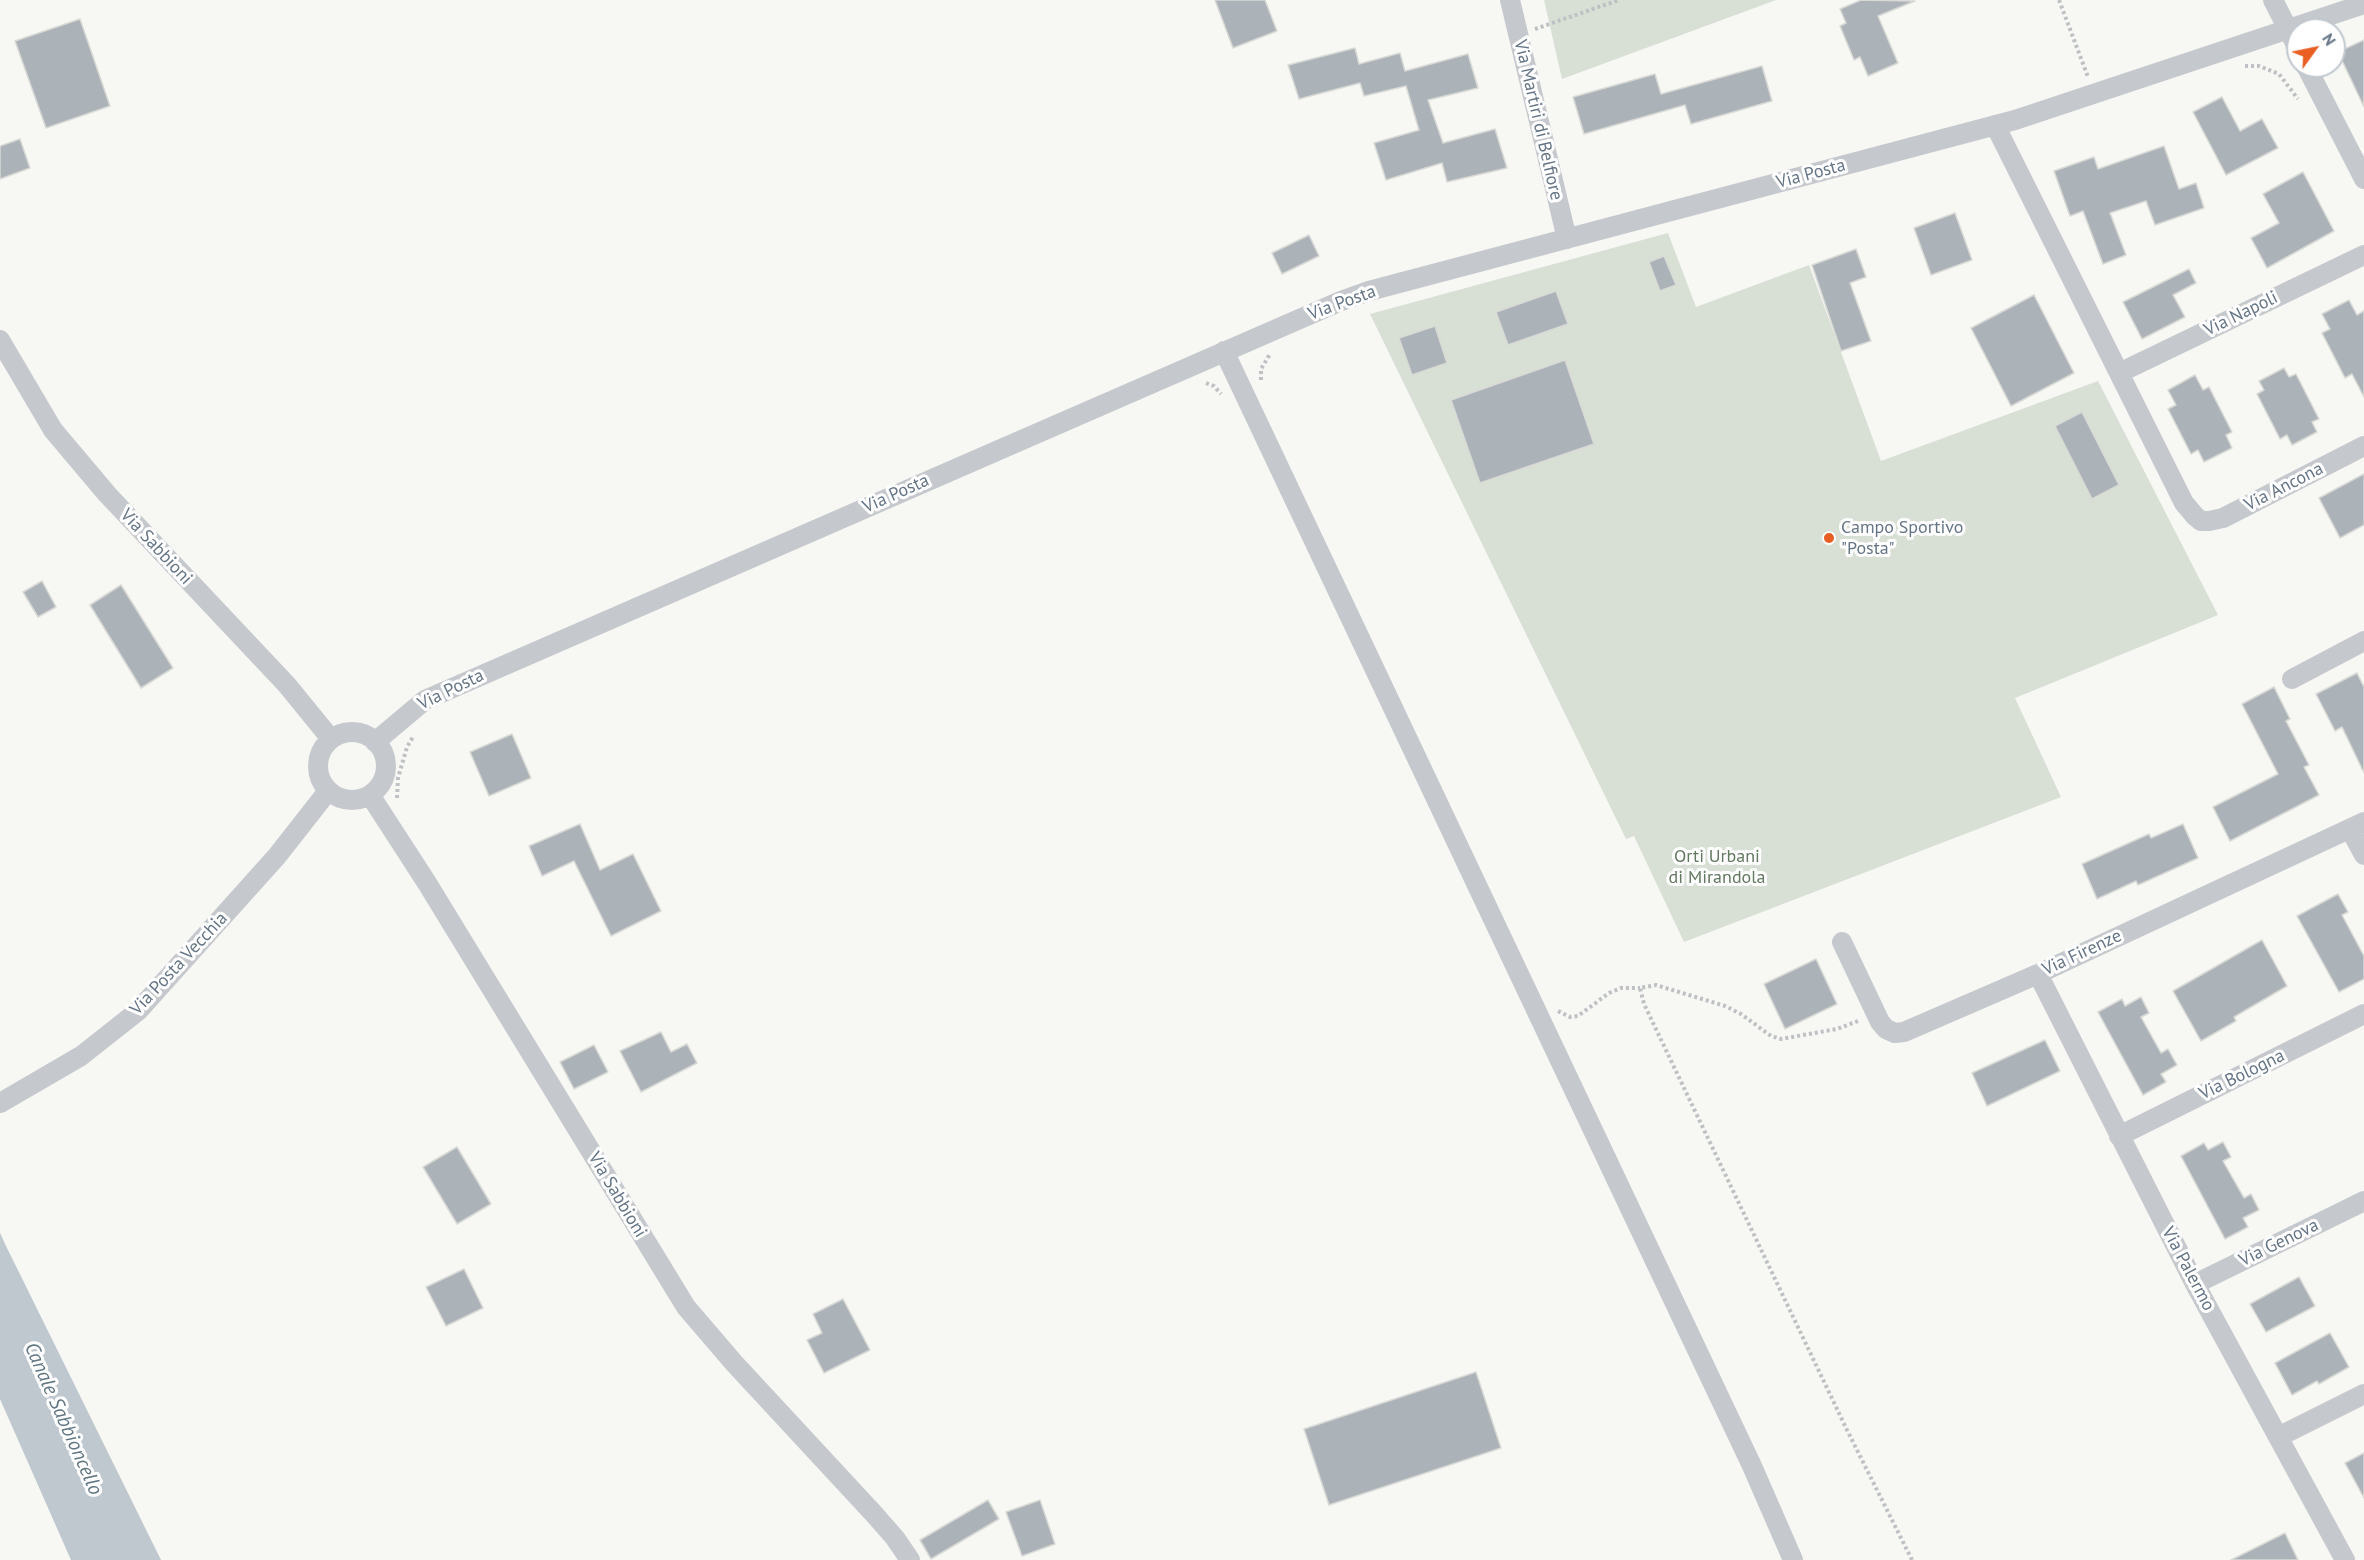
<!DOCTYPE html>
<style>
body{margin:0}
#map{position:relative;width:2364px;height:1560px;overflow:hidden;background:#f7f7f4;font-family:"PT Sans",sans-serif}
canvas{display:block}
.north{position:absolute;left:2286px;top:18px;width:60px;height:60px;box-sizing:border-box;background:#fff;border:2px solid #c1c8cf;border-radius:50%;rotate:57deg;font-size:16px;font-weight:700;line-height:24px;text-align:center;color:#657586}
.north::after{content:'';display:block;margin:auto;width:21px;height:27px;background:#e95e22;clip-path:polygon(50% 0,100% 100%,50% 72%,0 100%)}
</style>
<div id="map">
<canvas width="2364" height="1560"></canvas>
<div class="north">N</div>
</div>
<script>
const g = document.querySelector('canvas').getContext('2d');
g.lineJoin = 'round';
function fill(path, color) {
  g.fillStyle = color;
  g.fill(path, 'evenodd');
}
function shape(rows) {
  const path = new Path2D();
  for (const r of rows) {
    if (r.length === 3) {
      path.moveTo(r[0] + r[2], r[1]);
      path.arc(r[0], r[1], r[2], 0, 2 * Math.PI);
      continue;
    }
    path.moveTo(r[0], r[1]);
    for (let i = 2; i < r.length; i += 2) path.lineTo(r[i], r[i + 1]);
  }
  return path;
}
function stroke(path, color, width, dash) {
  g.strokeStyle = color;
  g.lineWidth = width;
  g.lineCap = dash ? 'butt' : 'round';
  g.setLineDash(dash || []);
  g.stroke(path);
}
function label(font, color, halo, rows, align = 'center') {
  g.font = font + ' "PT Sans",sans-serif';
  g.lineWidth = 6;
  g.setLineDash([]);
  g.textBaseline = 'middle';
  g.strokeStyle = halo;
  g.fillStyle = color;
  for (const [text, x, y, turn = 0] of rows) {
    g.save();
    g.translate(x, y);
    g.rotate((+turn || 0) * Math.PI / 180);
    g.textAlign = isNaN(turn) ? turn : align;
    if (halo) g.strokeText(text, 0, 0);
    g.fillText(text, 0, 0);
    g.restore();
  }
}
fill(shape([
 [1544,0,1776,0,1562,79],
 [1668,233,1696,307,1809,265,1881,461,2098,381,2218,615,2015,698,2061,797,1684,942,1634,836,1626,839,1370,314]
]), '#d8dfd5');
fill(shape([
 [0,1233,6,1246,161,1560,71,1560,0,1399]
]), '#bfc8ce');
const building = shape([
 [1215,0,1265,0,1277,31,1233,48,1215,0],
 [1861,0,1915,1,1878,16,1898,63,1868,76,1860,57,1854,60,1840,26,1846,23,1840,9,1861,0],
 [80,19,110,106,46,128,15,41,80,19],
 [2364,40,2364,107,2338,52,2364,40],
 [1355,48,1359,64,1400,53,1405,71,1468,54,1478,88,1428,100,1443,143,1495,129,1507,168,1447,182,1442,163,1386,180,1374,143,1419,130,1406,86,1364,96,1360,83,1299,99,1288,65,1355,48],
 [1762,66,1772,101,1691,124,1685,105,1584,134,1573,97,1655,74,1661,94,1762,66],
 [2222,97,2240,131,2262,119,2278,148,2226,175,2193,112,2222,97],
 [20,139,30,168,0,179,0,146,20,139],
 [2164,146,2179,189,2196,183,2204,208,2155,225,2146,201,2110,213,2126,255,2103,264,2083,211,2070,216,2054,171,2094,157,2098,169,2164,146],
 [2303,172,2334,231,2267,268,2251,238,2279,223,2263,194,2303,172],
 [1955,213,1972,260,1931,275,1914,228,1955,213],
 [1309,235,1319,256,1282,274,1272,253,1309,235],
 [1856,249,1866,277,1850,283,1871,341,1841,351,1812,265,1856,249],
 [1664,256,1676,285,1660,291,1649,262,1664,256],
 [2189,269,2196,283,2173,295,2185,317,2142,339,2123,302,2189,269],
 [1556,291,1568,324,1508,345,1496,312,1556,291],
 [2034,295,2074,373,2011,406,1971,328,2034,295],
 [2349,300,2357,315,2364,311,2364,397,2352,374,2345,378,2322,333,2330,329,2322,314,2349,300],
 [1435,326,1447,363,1412,375,1399,338,1435,326],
 [1565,360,1594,444,1480,483,1451,400,1565,360],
 [2284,368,2289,377,2296,374,2319,419,2312,422,2317,432,2292,445,2287,435,2280,439,2257,394,2264,390,2259,381,2284,368],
 [2195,375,2203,390,2209,387,2232,432,2226,435,2232,448,2204,462,2198,450,2191,454,2168,409,2176,405,2168,390,2195,375],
 [2082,412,2119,485,2092,499,2055,426,2082,412],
 [2364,474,2364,525,2340,538,2319,498,2364,474],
 [42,581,56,607,38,617,23,592,42,581],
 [121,585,173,668,141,688,90,605,121,585],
 [2357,673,2364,687,2364,773,2342,727,2335,731,2316,694,2357,673],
 [2274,687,2290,719,2286,721,2309,765,2304,767,2319,795,2230,841,2213,807,2278,774,2242,704,2274,687],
 [512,734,531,778,489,796,470,752,512,734],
 [580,824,600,870,633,854,661,911,611,936,574,861,542,876,529,846,580,824],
 [2183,824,2198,858,2138,885,2136,881,2097,899,2082,864,2149,834,2151,838,2183,824],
 [2338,894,2348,912,2342,915,2364,956,2364,979,2339,992,2297,916,2338,894],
 [2262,940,2287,986,2234,1017,2236,1021,2201,1041,2173,991,2262,940],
 [1816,959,1837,1004,1785,1029,1764,984,1816,959],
 [2141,997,2149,1013,2141,1017,2161,1053,2168,1049,2177,1065,2161,1074,2166,1082,2143,1095,2098,1012,2122,999,2125,1006,2141,997],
 [661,1032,671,1052,687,1044,697,1063,641,1092,620,1051,661,1032],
 [2045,1040,2060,1071,1987,1106,1972,1073,2045,1040],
 [594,1045,608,1072,574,1089,560,1062,594,1045],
 [2223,1142,2231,1157,2223,1161,2244,1198,2251,1194,2259,1210,2243,1218,2248,1227,2225,1239,2181,1156,2204,1143,2208,1150,2223,1142],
 [457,1147,491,1204,457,1224,423,1167,457,1147],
 [464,1269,483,1308,446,1326,426,1287,464,1269],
 [2299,1277,2315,1306,2266,1332,2250,1304,2299,1277],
 [843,1299,870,1350,824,1373,807,1340,822,1333,813,1314,843,1299],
 [2330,1333,2349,1367,2319,1384,2317,1381,2292,1395,2275,1363,2330,1333],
 [1476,1372,1501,1448,1329,1505,1304,1429,1476,1372],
 [2364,1453,2364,1498,2345,1463,2364,1453],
 [988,1500,999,1519,931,1559,920,1540,988,1500],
 [1040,1500,1055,1544,1022,1556,1006,1512,1040,1500],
 [2285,1533,2298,1560,2231,1560,2285,1533]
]);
fill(building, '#abb3b9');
stroke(building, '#d9d9d6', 1.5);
stroke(shape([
 [2059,0,2088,77],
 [1535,29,1619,0],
 [2245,66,2259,66,2279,74,2298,99],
 [1261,380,1261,369,1270,354],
 [1206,383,1214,386,1221,394],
 [397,798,398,778,407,747,413,737],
 [1558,1011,1570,1017,1578,1016,1609,993,1621,988,1640,988],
 [1858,1021,1837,1029,1781,1039,1771,1036,1741,1014,1725,1006,1656,985,1640,988,1644,1004,1847,1430,1912,1560]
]), '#bec1c3', 4, [3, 3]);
stroke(shape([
 [1510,0,1567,239],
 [2273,0,2298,49],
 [2306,66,2364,179],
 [1995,125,2184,503,2195,516,2201,521,2209,521,2223,518,2364,446],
 [0,340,53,430,107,494,287,685,331,739],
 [1224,351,1752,1466,1793,1560],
 [2119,373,2364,255],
 [2292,679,2364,641],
 [352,766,34],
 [375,742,425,700,1341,301,1369,291,2015,120,2364,4],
 [370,795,427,883,686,1307,734,1363,874,1514,895,1538,910,1560],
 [2350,829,2364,855],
 [1842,942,1880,1022,1886,1029,1895,1033,1904,1032,2038,974,2364,822],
 [2038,974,2195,1284,2345,1560],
 [0,1103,81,1056,138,1011,277,856,328,791],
 [2119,1136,2364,1014],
 [2195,1284,2364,1201],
 [2278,1437,2364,1394]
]), '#c5c8cc', 20);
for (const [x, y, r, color] of [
 [1829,538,6,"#e95e22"]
]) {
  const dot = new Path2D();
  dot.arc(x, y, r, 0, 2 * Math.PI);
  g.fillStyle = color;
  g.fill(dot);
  stroke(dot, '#fff', 2);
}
label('18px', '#657586', '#fff', [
 ["Via Martiri di Belfiore",1538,120,77],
 ["Via Posta",1811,174,-15],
 ["Via Posta",1342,303,-20],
 ["Via Napoli",2241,314,-26],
 ["Via Ancona",2284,487,-27],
 ["Via Posta",896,494,-24],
 ["Via Sabbioni",156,547,47],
 ["Via Posta",451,690,-26],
 ["Via Firenze",2082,953,-25],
 ["Via Posta Vecchia",179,964,-47],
 ["Via Bologna",2242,1075,-26],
 ["Via Sabbioni",617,1195,59],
 ["Via Genova",2279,1243,-26],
 ["Via Palermo",2188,1269,62]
]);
label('18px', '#657586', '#fff', [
 ["Campo Sportivo",1841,528],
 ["\"Posta\"",1841,549]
], 'left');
label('18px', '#637860', '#fff', [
 ["Orti Urbani",1717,857],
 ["di Mirandola",1717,878]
]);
label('italic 20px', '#617782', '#fff', [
 ["Canale Sabbioncello",63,1419,66]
]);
</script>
